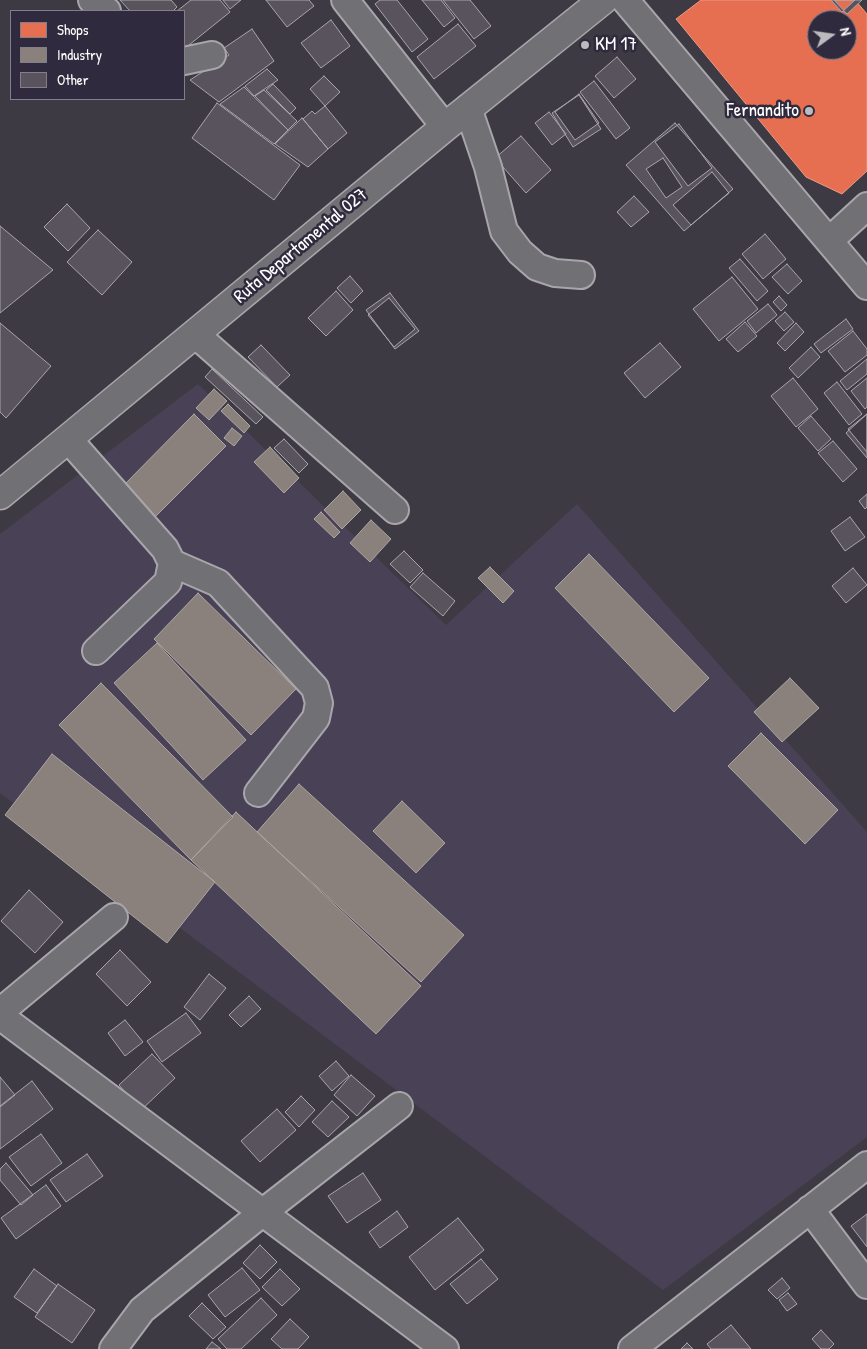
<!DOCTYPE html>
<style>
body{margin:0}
#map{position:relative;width:867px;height:1349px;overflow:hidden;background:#3d3a44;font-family:"Patrick Hand",sans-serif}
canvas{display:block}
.legend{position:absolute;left:10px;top:10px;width:175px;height:90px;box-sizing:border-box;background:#2f2a3d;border:1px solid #827f8b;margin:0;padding:6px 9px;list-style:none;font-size:15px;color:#fff}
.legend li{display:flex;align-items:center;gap:10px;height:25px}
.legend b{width:25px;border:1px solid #827f8b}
.north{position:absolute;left:807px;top:10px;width:50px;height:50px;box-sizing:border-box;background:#2f2a3d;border:1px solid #827f8b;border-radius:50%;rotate:76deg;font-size:14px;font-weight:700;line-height:20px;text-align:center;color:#fff}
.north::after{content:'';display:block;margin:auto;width:18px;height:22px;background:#bbbabe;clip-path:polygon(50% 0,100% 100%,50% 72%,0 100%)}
</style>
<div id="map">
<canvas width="867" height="1349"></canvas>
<ul class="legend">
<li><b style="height:14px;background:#e76f51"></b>Shops</li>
<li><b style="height:14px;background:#8a817c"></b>Industry</li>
<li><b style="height:14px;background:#58535d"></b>Other</li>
</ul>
<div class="north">N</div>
</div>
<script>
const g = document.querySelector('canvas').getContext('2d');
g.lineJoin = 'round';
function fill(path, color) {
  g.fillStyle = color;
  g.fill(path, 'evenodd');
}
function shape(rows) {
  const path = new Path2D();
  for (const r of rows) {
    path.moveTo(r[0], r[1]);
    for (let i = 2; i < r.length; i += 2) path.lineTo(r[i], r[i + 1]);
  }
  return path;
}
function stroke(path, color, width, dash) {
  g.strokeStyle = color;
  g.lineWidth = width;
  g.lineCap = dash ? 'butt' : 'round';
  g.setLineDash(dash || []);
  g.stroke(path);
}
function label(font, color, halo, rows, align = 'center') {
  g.font = font + ' "Patrick Hand",sans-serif';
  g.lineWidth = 5;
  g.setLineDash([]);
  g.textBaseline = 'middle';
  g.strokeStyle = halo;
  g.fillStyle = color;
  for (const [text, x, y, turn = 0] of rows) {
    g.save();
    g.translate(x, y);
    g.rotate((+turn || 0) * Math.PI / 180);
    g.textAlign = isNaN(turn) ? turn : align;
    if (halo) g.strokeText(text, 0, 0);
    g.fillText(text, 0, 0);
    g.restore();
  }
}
fill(shape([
 [198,384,446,625,577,504,867,832,867,1137,663,1290,0,793,0,534]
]), '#494155');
const shops = shape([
 [701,0,855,0,867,14,867,171,842,194,806,177,676,19,701,0],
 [817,20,847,20,847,50,817,50,817,20]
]);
fill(shops, '#e76f51');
stroke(shops, '#ee9a85', 1);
const industry = shape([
 [214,389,227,401,209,420,196,408,214,389],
 [228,404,250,426,244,433,221,411,228,404],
 [194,414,226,446,154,518,123,486,194,414],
 [232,428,242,436,234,446,224,438,232,428],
 [270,447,299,478,284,493,254,462,270,447],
 [343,491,361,510,342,529,324,510,343,491],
 [321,512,340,532,334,538,314,519,321,512],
 [371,520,391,539,370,562,350,543,371,520],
 [589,554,709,678,674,712,555,588,589,554],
 [490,567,514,591,503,603,478,578,490,567],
 [198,593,296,689,251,735,154,639,198,593],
 [157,643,246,740,203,780,114,683,157,643],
 [790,678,819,708,782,742,754,712,790,678],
 [101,683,233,817,191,860,59,725,101,683],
 [761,733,838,810,805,844,728,766,761,733],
 [52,754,215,882,167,943,5,815,52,754],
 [299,784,464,935,421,982,257,832,299,784],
 [402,801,445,843,416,873,373,831,402,801],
 [236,812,421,986,376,1034,191,860,236,812]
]);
fill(industry, '#8a817c');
stroke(industry, '#ada7a3', 1);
const building = shape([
 [120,0,171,0,177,7,173,11,130,11,120,0],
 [191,0,220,0,230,12,184,49,184,11,177,11,191,0],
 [223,0,241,0,230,9,223,0],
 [266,0,309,0,314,6,287,27,266,0],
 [380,0,397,0,428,39,412,52,375,4,380,0],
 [422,0,441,0,455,18,444,27,422,0],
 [443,0,470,0,491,26,474,39,443,0],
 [831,0,855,0,842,12,831,0],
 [834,0,862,0,847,14,834,0],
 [331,20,350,46,321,68,301,43,331,20],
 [458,24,476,46,434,79,417,57,458,24],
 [252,29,274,61,219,102,190,80,229,55,224,48,252,29],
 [617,57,636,79,614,98,595,76,617,57],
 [267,69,278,80,254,96,245,86,267,69],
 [324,76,340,92,325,106,310,89,324,76],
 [594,81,630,128,616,139,580,92,594,81],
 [273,84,296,108,290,114,266,90,273,84],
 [244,87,288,130,274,144,220,104,244,87],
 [264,90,297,121,288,130,255,96,264,90],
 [579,94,599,123,575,140,555,112,579,94],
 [579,95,601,129,573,147,552,113,579,95],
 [217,103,300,165,274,200,192,138,217,103],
 [325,106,347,133,328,149,303,119,312,111,315,114,325,106],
 [549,112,566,134,552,145,535,123,549,112],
 [302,118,328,149,308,167,275,144,302,118],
 [675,123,733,189,684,231,626,165,675,123],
 [679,124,712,168,688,186,655,142,679,124],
 [521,136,551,170,526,193,495,158,521,136],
 [663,158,682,187,666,198,646,169,663,158],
 [712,172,729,193,691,225,673,205,712,172],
 [634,196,649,212,631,227,617,212,634,196],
 [67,204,90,228,68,251,44,227,67,204],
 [0,226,53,270,0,313,0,226],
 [98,230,132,262,102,295,67,262,98,230],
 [765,234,786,259,763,279,742,254,765,234],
 [740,259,768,291,757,301,729,268,740,259],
 [787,264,802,281,788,294,772,277,787,264],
 [350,276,363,291,351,303,337,288,350,276],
 [732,277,758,309,719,341,693,309,732,277],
 [336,291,353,310,326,336,308,318,336,291],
 [390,293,419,331,395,349,366,310,390,293],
 [779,296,787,305,781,311,773,302,779,296],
 [389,298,415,329,394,347,368,315,389,298],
 [768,304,777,315,756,333,747,321,768,304],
 [785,312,794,322,784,331,775,321,785,312],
 [846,319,853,329,821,353,814,344,846,319],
 [745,322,757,336,738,352,726,339,745,322],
 [0,323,51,366,6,418,0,412,0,323],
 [796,323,804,332,785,351,777,343,796,323],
 [853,331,867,349,867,355,845,372,828,351,853,331],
 [660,343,681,367,645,398,624,373,660,343],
 [261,345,290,375,277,387,248,357,261,345],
 [811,347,820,357,798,378,789,368,811,347],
 [867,359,867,374,847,390,840,381,867,359],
 [212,369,263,417,256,424,205,377,212,369],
 [793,378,818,409,796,427,771,396,793,378],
 [867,378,867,407,865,409,851,391,867,378],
 [837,382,862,414,849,425,824,393,837,382],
 [867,414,867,458,846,433,867,414],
 [867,414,867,452,848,429,867,414],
 [811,416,831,439,818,451,798,428,811,416],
 [284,439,308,464,299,473,274,448,284,439],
 [833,441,857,469,843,482,818,453,833,441],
 [867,494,867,507,865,509,859,501,867,494],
 [850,517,865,537,845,551,831,531,850,517],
 [404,551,423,570,410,583,390,564,404,551],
 [853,568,867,585,846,603,832,586,853,568],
 [423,573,455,601,443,616,410,587,423,573],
 [29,890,63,922,35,953,1,921,29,890],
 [120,950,151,982,127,1006,96,974,120,950],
 [209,974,226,988,200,1020,184,1007,209,974],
 [249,996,261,1009,241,1027,229,1015,249,996],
 [186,1013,201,1033,162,1062,147,1041,186,1013],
 [125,1020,143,1042,125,1056,108,1033,125,1020],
 [152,1054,175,1078,141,1110,119,1085,152,1054],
 [336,1061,349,1076,332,1091,319,1076,336,1061],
 [351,1075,375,1096,357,1116,334,1095,351,1075],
 [0,1077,15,1095,0,1107,0,1077],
 [32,1081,53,1109,0,1149,0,1106,32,1081],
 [301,1096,315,1110,299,1127,285,1112,301,1096],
 [332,1101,349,1117,328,1137,312,1122,332,1101],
 [277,1109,296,1130,260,1162,241,1141,277,1109],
 [41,1134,62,1163,31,1186,9,1157,41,1134],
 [87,1154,103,1176,66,1202,50,1180,87,1154],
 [6,1163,33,1195,21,1205,0,1180,0,1169,6,1163],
 [363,1173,381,1200,347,1223,328,1196,363,1173],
 [46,1185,61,1206,16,1239,1,1218,46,1185],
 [397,1211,408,1227,380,1248,369,1232,397,1211],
 [867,1214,867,1247,851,1226,867,1214],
 [458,1218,484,1250,435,1290,409,1257,458,1218],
 [260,1245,277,1262,260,1279,243,1263,260,1245],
 [481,1259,498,1279,467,1304,450,1284,481,1259],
 [242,1268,260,1290,225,1317,208,1295,242,1268],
 [34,1269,57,1286,37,1313,14,1297,34,1269],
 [280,1269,300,1289,282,1306,262,1287,280,1269],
 [782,1278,790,1288,777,1299,768,1290,782,1278],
 [58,1284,95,1310,72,1343,35,1317,58,1284],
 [788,1293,797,1304,787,1311,779,1300,788,1293],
 [261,1298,277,1315,241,1349,227,1349,218,1339,261,1298],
 [202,1303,226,1327,213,1339,189,1316,202,1303],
 [290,1319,309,1337,298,1349,282,1349,271,1339,290,1319],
 [731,1325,751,1349,711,1349,707,1344,731,1325],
 [821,1330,834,1344,829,1349,821,1349,812,1339,821,1330],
 [212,1342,221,1349,206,1349,212,1342],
 [687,1343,693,1349,681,1349,687,1343]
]);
fill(building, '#58535d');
stroke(building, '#a8a6ab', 1);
const minor = shape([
 [92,0,107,11],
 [345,0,445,127],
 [625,0,867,286],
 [184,61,212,55],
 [468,108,488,167,504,231,520,252,537,267,555,273,581,275],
 [829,241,867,206],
 [195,334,395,510],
 [69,440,165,549,172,563,168,582,96,651],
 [172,563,218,583,315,688,319,703,316,718,258,793],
 [0,1012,114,917],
 [0,1016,445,1349],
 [810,1209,867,1285],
 [113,1349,142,1310,262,1213,399,1106],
 [632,1349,867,1165]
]);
const major = shape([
 [0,495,445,127,603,0]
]);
stroke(minor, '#a8a6ab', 30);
stroke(major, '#a8a6ab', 31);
stroke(minor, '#717074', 26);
stroke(major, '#717074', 28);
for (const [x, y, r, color] of [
 [585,45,5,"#bbbabe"],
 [809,111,5,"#bbbabe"]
]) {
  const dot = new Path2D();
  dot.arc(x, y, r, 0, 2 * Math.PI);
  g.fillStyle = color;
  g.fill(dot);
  stroke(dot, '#2f2a3d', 2);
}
label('19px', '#fff', '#2f2a3d', [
 ["KM 17",595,45],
 ["Fernandito",799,111,"right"]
], 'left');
label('19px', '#fff', '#2f2a3d', [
 ["Ruta Departamental 027",301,246,-40]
]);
</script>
